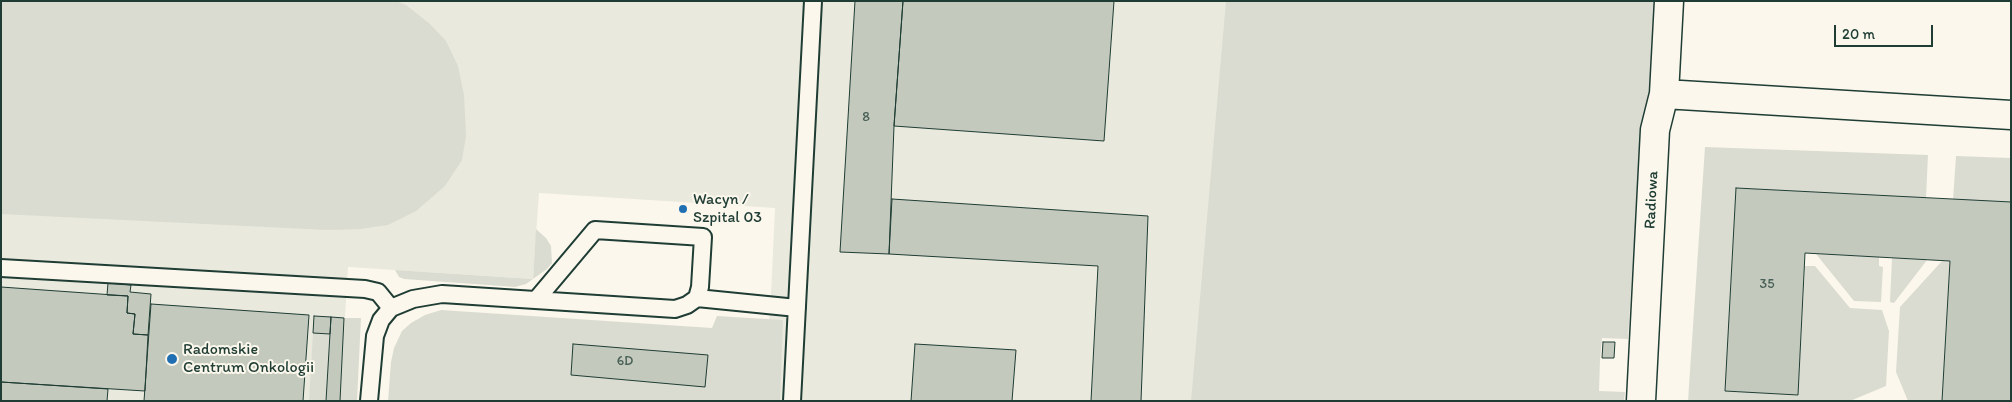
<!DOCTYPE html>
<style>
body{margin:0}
#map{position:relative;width:2012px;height:402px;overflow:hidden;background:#fbf7ec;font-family:Itim,sans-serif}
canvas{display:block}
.frame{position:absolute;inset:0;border:2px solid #1f3d34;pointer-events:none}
.scale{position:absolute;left:1834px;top:25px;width:99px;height:22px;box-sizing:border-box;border:2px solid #1f3d34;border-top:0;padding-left:6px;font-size:15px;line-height:18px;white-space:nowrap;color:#1f3d34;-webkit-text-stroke:4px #fbf7ec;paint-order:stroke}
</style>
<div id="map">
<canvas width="2012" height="402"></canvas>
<div class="frame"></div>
<div class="scale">20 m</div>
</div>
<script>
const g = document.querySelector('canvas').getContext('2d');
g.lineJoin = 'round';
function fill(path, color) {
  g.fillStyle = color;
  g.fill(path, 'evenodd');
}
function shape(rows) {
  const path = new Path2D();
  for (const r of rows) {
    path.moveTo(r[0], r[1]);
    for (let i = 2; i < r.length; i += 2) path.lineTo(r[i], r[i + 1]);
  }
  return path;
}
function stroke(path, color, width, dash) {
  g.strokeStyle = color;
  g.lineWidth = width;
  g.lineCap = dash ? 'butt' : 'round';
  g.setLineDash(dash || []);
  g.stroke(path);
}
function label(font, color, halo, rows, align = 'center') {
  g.font = font + ' Itim,sans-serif';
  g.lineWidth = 4;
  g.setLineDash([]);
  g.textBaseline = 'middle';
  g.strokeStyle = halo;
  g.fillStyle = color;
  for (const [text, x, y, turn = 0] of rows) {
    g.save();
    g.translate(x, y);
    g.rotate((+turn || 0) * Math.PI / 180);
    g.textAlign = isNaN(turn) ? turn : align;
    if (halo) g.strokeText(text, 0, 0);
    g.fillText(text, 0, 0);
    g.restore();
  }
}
fill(shape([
 [1,1,1240,1,1222,401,763,401,771,294,775,208,539,193,533,279,348,267,340,401,1,401]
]), '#eae9de');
fill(shape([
 [1,1,396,1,406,5,430,24,446,41,458,66,464,95,466,136,462,160,445,186,416,211,388,225,360,229,327,230,1,214],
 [1226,1,1657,1,1652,87,1641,128,1628,339,1602,338,1600,360,1599,391,1625,392,1624,401,1191,401],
 [1705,147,1928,155,1926,198,1736,188,1725,391,1798,395,1805,266,1815,266,1850,308,1882,310,1889,331,1886,386,1850,401,1688,401],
 [1956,156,2011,158,2011,202,1953,200],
 [536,229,546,238,551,246,552,263,547,269,526,284,515,287,404,279,399,277,395,270,533,279],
 [1816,254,1879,257,1879,266,1883,267,1881,302,1854,301],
 [1892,258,1927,260,1894,303,1890,302],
 [1942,261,1950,261,1942,401,1908,401,1896,372,1900,307],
 [441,310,712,328,717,316,783,320,780,401,388,401,391,362,394,348,402,331,411,323,425,315],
 [344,318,361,318,357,401,340,401],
 [313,333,330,334,326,401,309,400]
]), '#dbdcd1');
const building = shape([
 [855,1,903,1,894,126,889,254,840,252,855,1],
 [903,1,1114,1,1104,141,894,126,903,1],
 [1736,188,2011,202,2011,401,1942,401,1950,261,1805,253,1798,395,1725,391,1736,188],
 [892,199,1148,216,1141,401,1091,401,1098,266,889,254,892,199],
 [108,283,131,285,130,292,151,294,148,335,133,334,135,314,127,313,128,296,107,295,108,283],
 [1,287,128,296,127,313,135,314,133,334,148,335,145,391,1,382,1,287],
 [151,304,309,315,303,401,144,401,151,304],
 [314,316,331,317,330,334,313,333,314,316],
 [331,317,344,318,340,401,326,401,331,317],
 [1603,342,1615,342,1614,358,1602,358,1603,342],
 [573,344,708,355,705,387,571,375,573,344],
 [915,344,1016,350,1012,401,911,401,915,344],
 [1,382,108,389,107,401,1,401,1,382]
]);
fill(building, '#c4c9be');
stroke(building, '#1f3d34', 1);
const lane = shape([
 [1,268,365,289,378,292,391,308],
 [697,298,797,308],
 [369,401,375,336,381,320,391,308,413,299,442,294,675,309,687,305,697,298,700,287,703,237,595,230,536,300],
 [792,401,813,1]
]);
const street = shape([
 [1664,94,2011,115],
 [1641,401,1655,130,1664,94,1669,1]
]);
stroke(lane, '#1f3d34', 20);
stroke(street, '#1f3d34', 31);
stroke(lane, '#fbf7ec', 16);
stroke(street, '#fbf7ec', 28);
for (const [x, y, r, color] of [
 [683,209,5,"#1f6fb2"],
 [172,359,6,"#1f6fb2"]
]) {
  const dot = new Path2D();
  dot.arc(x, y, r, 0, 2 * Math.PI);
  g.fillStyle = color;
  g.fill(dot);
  stroke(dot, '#fbf7ec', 2);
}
label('14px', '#486056', null, [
 ["8",866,117],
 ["35",1767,284],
 ["6D",625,361]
]);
label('16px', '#1f3d34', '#fbf7ec', [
 ["Wacyn /",693,200],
 ["Szpital 03",693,218],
 ["Radomskie",183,350],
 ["Centrum Onkologii",183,368]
], 'left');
label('16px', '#1f3d34', '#fbf7ec', [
 ["Radiowa",1652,200,-87]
]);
</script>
